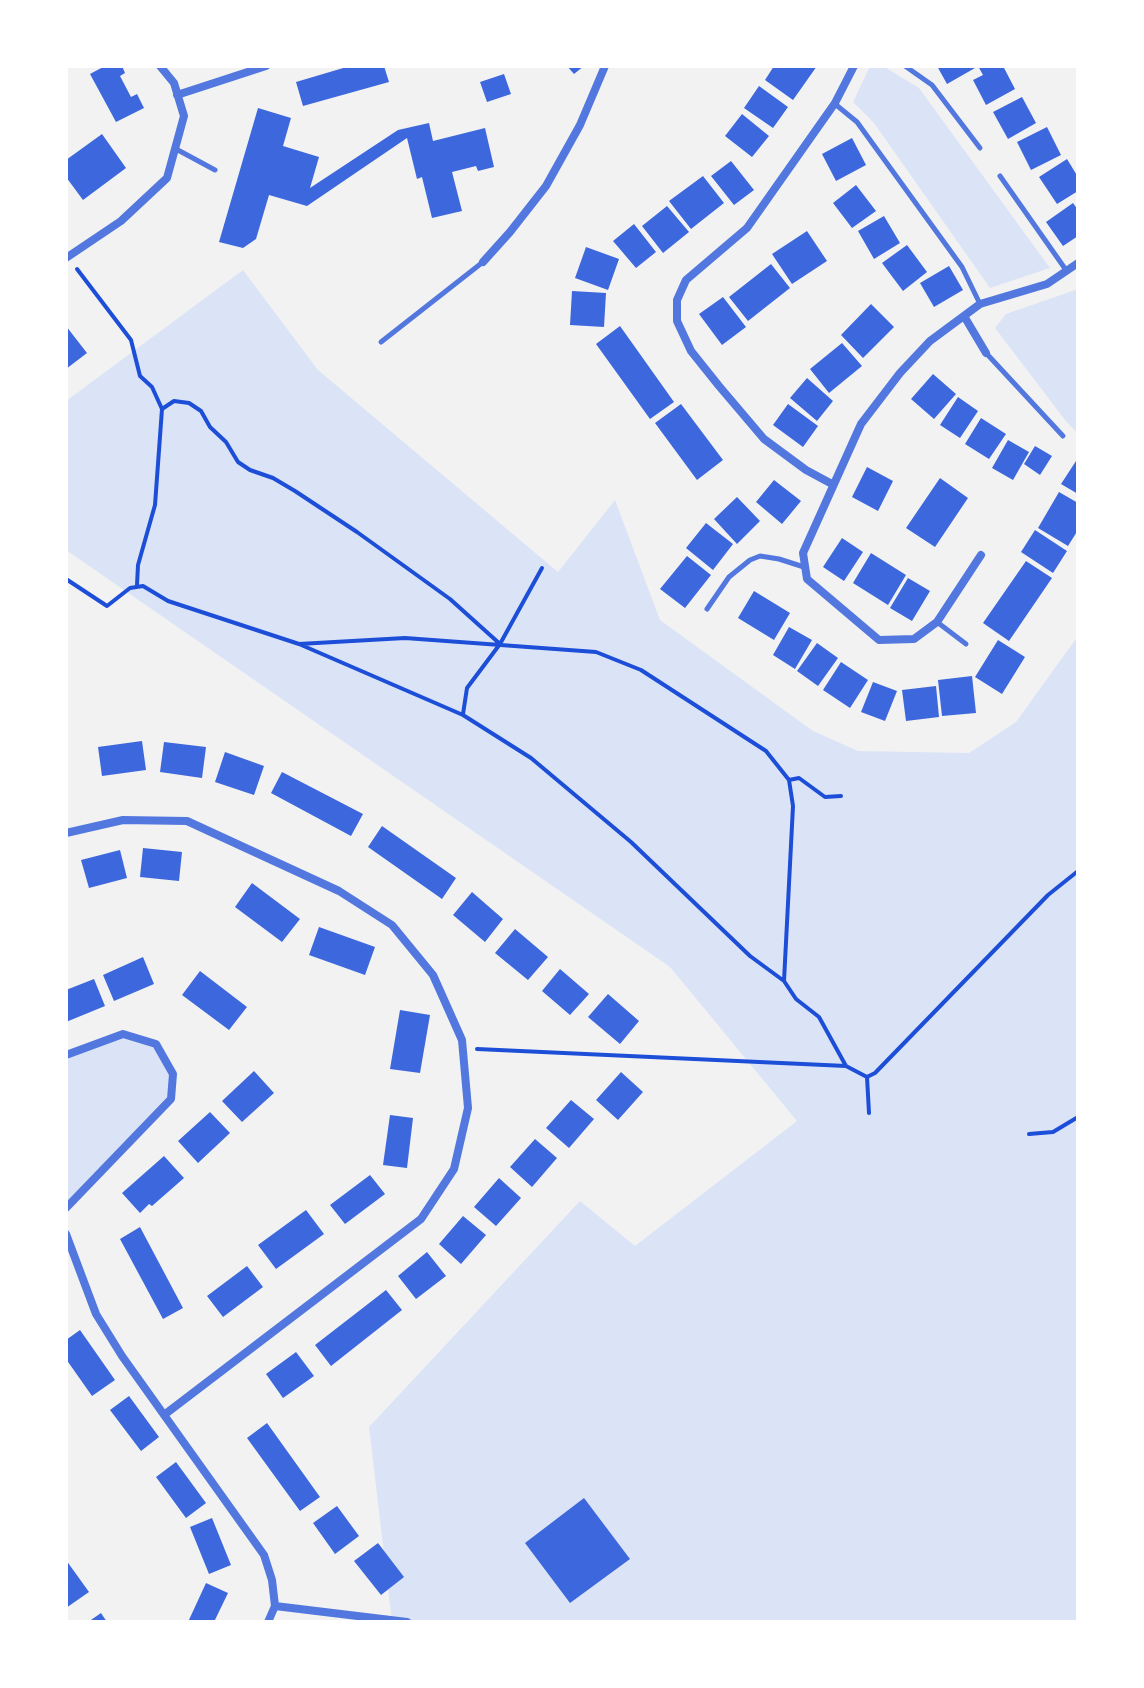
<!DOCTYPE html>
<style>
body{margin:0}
#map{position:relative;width:1144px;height:1688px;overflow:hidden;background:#f2f2f2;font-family:Signika,sans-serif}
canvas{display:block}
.frame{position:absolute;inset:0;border:68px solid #fff;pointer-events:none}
</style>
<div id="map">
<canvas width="1144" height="1688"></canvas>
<div class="frame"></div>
</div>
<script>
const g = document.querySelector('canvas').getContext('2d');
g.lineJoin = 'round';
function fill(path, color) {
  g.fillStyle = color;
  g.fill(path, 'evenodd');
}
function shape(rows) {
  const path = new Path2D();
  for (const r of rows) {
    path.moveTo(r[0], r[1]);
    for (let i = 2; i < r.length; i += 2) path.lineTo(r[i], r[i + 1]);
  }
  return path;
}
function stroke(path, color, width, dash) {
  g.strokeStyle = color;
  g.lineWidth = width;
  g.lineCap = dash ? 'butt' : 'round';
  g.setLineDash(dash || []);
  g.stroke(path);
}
fill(shape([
 [870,66,883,66,919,88,1050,268,990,288,874,123,853,102],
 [243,270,318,370,558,572,615,500,660,620,813,731,858,751,969,753,1016,722,1078,636,1078,1622,392,1622,369,1427,580,1201,635,1246,797,1121,670,967,66,550,66,401],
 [1078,289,1078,434,1065,420,995,328,1006,314],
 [123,1034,156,1044,173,1074,171,1099,66,1208,66,1055]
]), '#dbe4f7');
fill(shape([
 [105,66,122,66,125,73,120,76,131,97,137,94,144,108,116,122,90,74],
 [350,66,384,66,389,82,303,106,296,82],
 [567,66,584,66,574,74],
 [774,66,817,66,793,100,765,80],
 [937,66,973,66,975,68,947,84],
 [978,66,1003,66,1015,89,986,105,973,80,983,75],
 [504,74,511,94,487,102,480,82],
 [759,86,788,107,773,128,744,108],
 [1022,97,1036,123,1008,139,993,112],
 [258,108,291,118,283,146,319,157,310,188,398,130,429,123,433,141,485,128,494,167,478,171,476,166,452,172,462,211,432,218,422,177,417,179,407,138,307,206,269,195,256,239,243,248,219,242],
 [742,114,769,136,752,157,725,136],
 [1047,127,1061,155,1031,170,1017,142],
 [102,134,126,168,83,200,66,177,66,160],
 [852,138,866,165,836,181,822,154],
 [1067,159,1078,177,1078,191,1057,204,1039,177],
 [731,161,754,190,734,205,711,176],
 [703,176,724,203,691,229,669,201],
 [856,185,876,211,852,228,833,203],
 [1073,203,1078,210,1078,236,1063,246,1046,222],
 [667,206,689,232,663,253,642,226],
 [884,216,900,243,874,259,858,231],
 [634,224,656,252,636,268,613,241],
 [807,231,827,261,792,284,772,254],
 [907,245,927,272,903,291,882,263],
 [586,247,619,259,608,290,575,278],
 [771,264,790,288,748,321,729,297],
 [949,266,963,290,934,307,920,283],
 [572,291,606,293,604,327,570,325],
 [723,297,746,327,722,345,699,314],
 [871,304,894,327,863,358,841,335],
 [66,326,87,353,66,369],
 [620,326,674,402,650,419,596,344],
 [842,343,862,366,829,393,810,369],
 [933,374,956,394,934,419,911,399],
 [807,378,833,401,817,421,790,398],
 [958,397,978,411,960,438,940,425],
 [681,404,723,460,697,480,655,423],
 [788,404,818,426,803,447,773,425],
 [981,418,1006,434,989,459,965,444],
 [1008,440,1029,452,1013,480,992,468],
 [1035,446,1052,456,1040,475,1024,464],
 [1076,461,1078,462,1078,494,1061,484],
 [867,467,893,481,878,511,852,497],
 [940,478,968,498,935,547,906,528],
 [774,480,801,501,782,524,756,502],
 [1059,492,1078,503,1078,530,1068,546,1038,528],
 [737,497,760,521,737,544,714,519],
 [706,523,733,544,713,570,686,548],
 [1035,530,1067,551,1053,573,1021,552],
 [842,538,863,552,844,581,823,567],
 [871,553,906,575,888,605,853,583],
 [687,556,711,575,685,608,660,589],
 [1026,561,1052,578,1009,641,983,623],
 [908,578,930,591,912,621,890,608],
 [754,591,790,613,774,640,738,618],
 [789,627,812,640,795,669,773,655],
 [998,640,1025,657,1002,694,975,677],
 [817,643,838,658,818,686,797,671],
 [841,662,868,680,850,708,823,690],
 [972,676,976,713,942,716,938,680],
 [873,682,897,691,885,721,861,712],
 [936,686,939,717,906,721,902,690],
 [142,741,146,770,102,776,98,747],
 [164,742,206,747,202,778,160,772],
 [225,752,264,766,254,795,215,782],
 [282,772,363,814,351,836,271,793],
 [382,826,456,878,442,899,368,847],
 [143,848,182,852,179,881,140,877],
 [120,850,127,878,89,888,81,860],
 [252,883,300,919,282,942,235,907],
 [472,892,503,919,485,942,453,915],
 [319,927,375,947,365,975,309,955],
 [515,929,548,957,528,980,495,953],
 [143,957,154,984,114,1001,103,975],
 [560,969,589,994,570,1015,542,991],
 [200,971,247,1007,229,1030,182,995],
 [94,979,105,1006,66,1022,66,990],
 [608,994,639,1021,620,1044,588,1017],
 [400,1010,430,1015,420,1073,390,1069],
 [254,1071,274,1093,242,1122,222,1101],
 [621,1072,643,1092,618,1120,596,1100],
 [571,1100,594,1119,569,1148,546,1128],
 [210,1112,230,1133,198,1163,178,1141],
 [390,1115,413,1118,407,1168,383,1165],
 [535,1139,557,1158,532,1187,510,1167],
 [164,1156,184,1178,152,1206,149,1204,140,1213,122,1193],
 [370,1175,385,1194,345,1224,330,1205],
 [499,1178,521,1198,496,1226,474,1207],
 [306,1210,324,1234,276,1269,258,1245],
 [463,1216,486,1235,461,1264,439,1244],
 [140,1227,183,1308,163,1319,120,1239],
 [427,1252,446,1276,416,1299,398,1276],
 [247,1266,263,1287,223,1317,207,1296],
 [386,1290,402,1310,331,1366,315,1345],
 [80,1330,115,1380,92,1396,66,1359,66,1340],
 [296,1352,314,1376,283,1398,266,1374],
 [129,1396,159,1437,141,1451,110,1410],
 [267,1423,320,1497,300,1511,247,1438],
 [176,1462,206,1503,186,1518,156,1477],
 [584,1498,630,1559,570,1603,525,1543],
 [337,1506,359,1536,335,1554,313,1523],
 [212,1518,231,1565,209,1574,190,1527],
 [378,1543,404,1577,381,1595,354,1561],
 [66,1560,89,1592,66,1608],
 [206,1583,228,1593,214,1622,188,1622],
 [101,1613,107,1622,88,1622]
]), '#3d67dc');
stroke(shape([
 [77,269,131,340,140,376,152,387,162,409,155,505,138,565,137,585],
 [162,409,174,401,189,403,201,411,210,427,226,442,238,462,250,470,273,478,295,491,357,532,450,599,500,644,542,568],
 [66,579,107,606,130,588,143,586,168,601,299,644,463,715,531,758,631,842,750,956,784,981],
 [299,644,405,638,596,652,641,670,766,751,789,780,793,806,784,981,796,999,819,1017,846,1066,477,1049],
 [463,714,467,688,500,644],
 [789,780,799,778,825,797,841,796],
 [846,1066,867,1077,875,1073,1048,895,1078,871],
 [867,1077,869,1113],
 [1029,1134,1053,1132,1078,1117]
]), '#1d4ed8', 4);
stroke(shape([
 [905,66,932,85,980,148],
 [835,104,857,122,962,267,980,304],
 [176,149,215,170],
 [1000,176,1066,270],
 [381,342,483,262],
 [986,353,1063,436],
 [707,609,729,577,750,560,760,556,779,559,804,567],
 [937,622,966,644]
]), '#5277de', 5);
stroke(shape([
 [177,95,266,66],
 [66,258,121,221,167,178,184,116,174,83,160,66],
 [483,262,510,232,546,186,580,125,605,66],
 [964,316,986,353],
 [832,484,806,470,764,439,719,386,691,351,677,321,677,300,686,280,747,228,835,103,854,66],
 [981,555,937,622,914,639,879,640,807,579,803,553,861,424,900,373,930,341,980,304,1047,284,1078,263],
 [66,833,123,820,187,821,339,891,392,925,433,975,462,1040,468,1108,454,1169,421,1219,164,1415],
 [66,1055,123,1034,156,1044,173,1074,171,1099,66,1208],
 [66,1234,96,1314,122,1356,264,1555,272,1580,275,1606,268,1622],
 [275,1606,407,1622]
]), '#5277de', 8);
</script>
